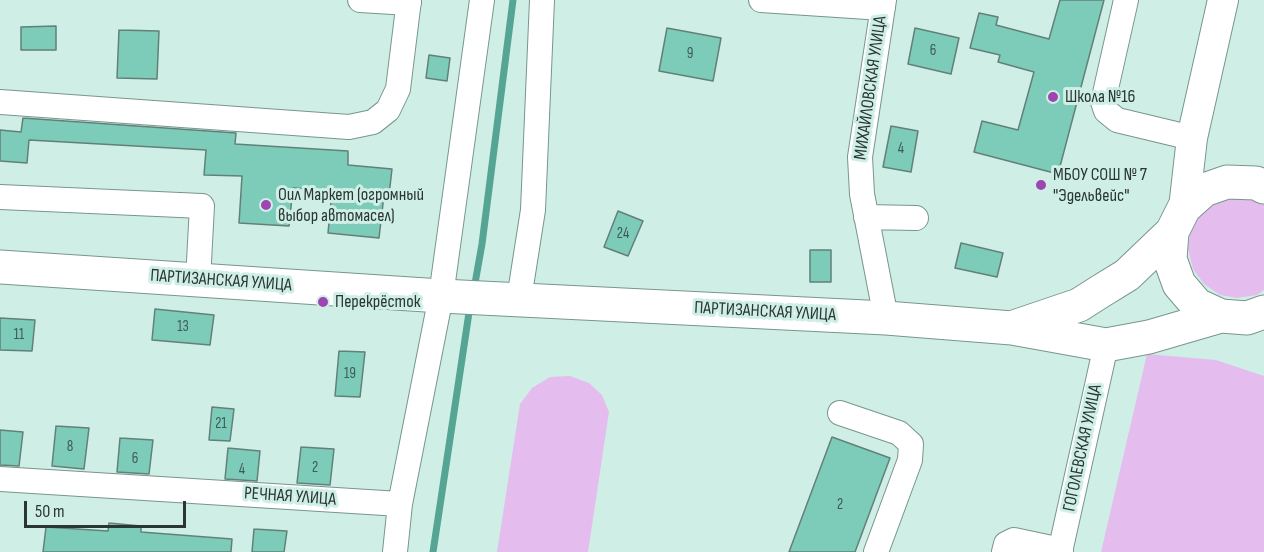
<!DOCTYPE html>
<meta charset="utf-8">
<style>
body{margin:0}
#map{position:relative;width:1264px;height:552px;overflow:hidden;background:#cfefe6;font-family:"Sofia Sans Condensed",sans-serif}
canvas{display:block}
.scale{position:absolute;left:24px;top:501px;width:162px;height:27px;box-sizing:border-box;border:3px solid #2a3633;border-top:0;padding-left:8px;font-size:18px;line-height:21px;white-space:nowrap;color:#2a3633;-webkit-text-stroke:4px #cfefe6;paint-order:stroke}
</style>
<div id="map">
<canvas width="1264" height="552"></canvas>
<div class="scale">50 m</div>
</div>
<script>
const g = document.querySelector('canvas').getContext('2d');
g.lineJoin = 'round';
function fill(path, color) {
  g.fillStyle = color;
  g.fill(path, 'evenodd');
}
function shape(rows) {
  const path = new Path2D();
  for (const r of rows) {
    path.moveTo(r[0], r[1]);
    for (let i = 2; i < r.length; i += 2) path.lineTo(r[i], r[i + 1]);
  }
  return path;
}
function stroke(path, color, width, dash) {
  g.strokeStyle = color;
  g.lineWidth = width;
  g.lineCap = dash ? 'butt' : 'round';
  g.setLineDash(dash || []);
  g.stroke(path);
}
function label(font, color, halo, rows, align = 'center') {
  g.font = font + ' "Sofia Sans Condensed",sans-serif';
  g.lineWidth = 6;
  g.setLineDash([]);
  g.textBaseline = 'middle';
  g.strokeStyle = halo;
  g.fillStyle = color;
  for (const [text, x, y, turn = 0] of rows) {
    g.save();
    g.translate(x, y);
    g.rotate((+turn || 0) * Math.PI / 180);
    g.textAlign = isNaN(turn) ? turn : align;
    if (halo) g.strokeText(text, 0, 0);
    g.fillText(text, 0, 0);
    g.restore();
  }
}
fill(shape([
 [1237,196,1257,200,1264,204,1264,290,1257,295,1237,298,1220,295,1204,284,1193,269,1188,249,1191,228,1203,211,1219,200],
 [1147,354,1216,360,1264,376,1264,552,1101,552],
 [570,376,589,383,602,395,609,412,588,552,497,552,520,404,532,388,550,377]
]), '#e4bdee');
stroke(shape([
 [474,289,482,244,513,0],
 [433,552,470,306]
]), '#56a493', 7);
const building = shape([
 [1060,0,1104,0,1058,174,974,152,982,121,1018,130,1034,72,998,62,1000,55,970,48,979,13,998,17,996,25,1049,39,1060,0],
 [56,26,56,50,21,50,21,27,56,26],
 [667,28,721,38,713,81,659,71,667,28],
 [915,28,959,38,951,74,908,64,915,28],
 [119,30,159,31,157,79,117,78,119,30],
 [429,55,450,58,447,81,426,78,429,55],
 [23,118,236,133,235,144,348,151,348,165,392,169,389,195,384,195,379,238,328,233,332,191,293,188,289,226,239,223,242,176,204,175,206,150,29,140,27,163,0,161,0,130,21,132,23,118],
 [891,126,918,131,911,172,883,167,891,126],
 [618,211,643,221,628,256,604,247,618,211],
 [961,243,1003,253,997,277,955,268,961,243],
 [810,250,831,250,831,282,810,282,810,250],
 [155,309,214,315,210,345,152,340,155,309],
 [0,318,35,320,32,351,0,350,0,318],
 [339,351,365,352,360,397,335,396,339,351],
 [212,407,234,409,230,441,209,440,212,407],
 [56,426,89,428,84,469,52,466,56,426],
 [0,430,23,432,19,466,0,465,0,430],
 [832,437,890,458,855,552,789,552,832,437],
 [120,438,153,440,149,474,117,472,120,438],
 [301,447,334,449,330,485,297,483,301,447],
 [228,448,260,451,257,481,225,479,228,448],
 [109,523,141,526,141,532,232,539,231,552,43,552,46,527,108,531,109,523],
 [254,529,287,531,284,552,252,552,254,529]
]);
fill(building, '#7dcbb9');
stroke(building, '#638078', 1.5);
const minor = shape([
 [360,0,409,3],
 [761,0,883,8],
 [884,0,860,157,862,194,886,318],
 [1126,0,1103,102,1106,111,1117,120,1192,138],
 [0,102,349,127,373,122,388,110,398,89,409,0],
 [0,197,202,206,198,280],
 [866,217,916,218],
 [519,299,533,210,542,0],
 [840,413,899,433,911,444,910,460,876,552],
 [0,479,400,504],
 [395,552,400,504,441,296,482,0],
 [1004,552,1006,544,1014,540,1061,550],
 [1060,552,1106,345]
]);
const major = shape([
 [1184,208,1192,138,1223,0]
]);
const highway = shape([
 [1264,187,1256,183,1227,182,1204,190,1184,208,1172,232,1170,259,1179,284,1197,305,1221,316,1247,318,1264,312],
 [0,267,441,296,886,318,1012,328,1106,345,1149,337,1221,316],
 [1014,327,1079,305,1101,291,1127,275,1172,232]
]);
stroke(minor, '#78958e', 26);
stroke(major, '#78958e', 32);
stroke(highway, '#78958e', 35);
stroke(minor, '#fff', 24);
stroke(major, '#fff', 30);
stroke(highway, '#fff', 33);
for (const [x, y, r, color] of [
 [1053,97,6,"#9d46b2"],
 [1041,185,6,"#9d46b2"],
 [266,205,6,"#9d46b2"],
 [323,302,6,"#9d46b2"]
]) {
  const dot = new Path2D();
  dot.arc(x, y, r, 0, 2 * Math.PI);
  g.fillStyle = color;
  g.fill(dot);
  stroke(dot, '#cfefe6', 2);
}
label('15px', '#3f5b54', null, [
 ["6",933,51],
 ["9",690,54],
 ["4",901,149],
 ["24",623,234],
 ["13",183,327],
 ["11",19,335],
 ["19",350,374],
 ["21",221,424],
 ["8",70,447],
 ["6",135,459],
 ["2",315,468],
 ["4",242,470],
 ["2",840,505]
]);
label('18px', '#2a3633', '#cfefe6', [
 ["МИХАЙЛОВСКАЯ УЛИЦА",871,88,-82],
 ["ПАРТИЗАНСКАЯ УЛИЦА",221,281,4],
 ["ПАРТИЗАНСКАЯ УЛИЦА",765,312,3],
 ["ГОГОЛЕВСКАЯ УЛИЦА",1083,448,-78],
 ["РЕЧНАЯ УЛИЦА",290,497,4]
]);
label('18px', '#2a3633', '#cfefe6', [
 ["Школа №16",1065,97],
 ["МБОУ СОШ № 7",1053,175],
 ["\"Эдельвейс\"",1053,196],
 ["Оил Маркет (огромный",278,195],
 ["выбор автомасел)",278,216],
 ["Перекрёсток",335,302]
], 'left');
</script>
